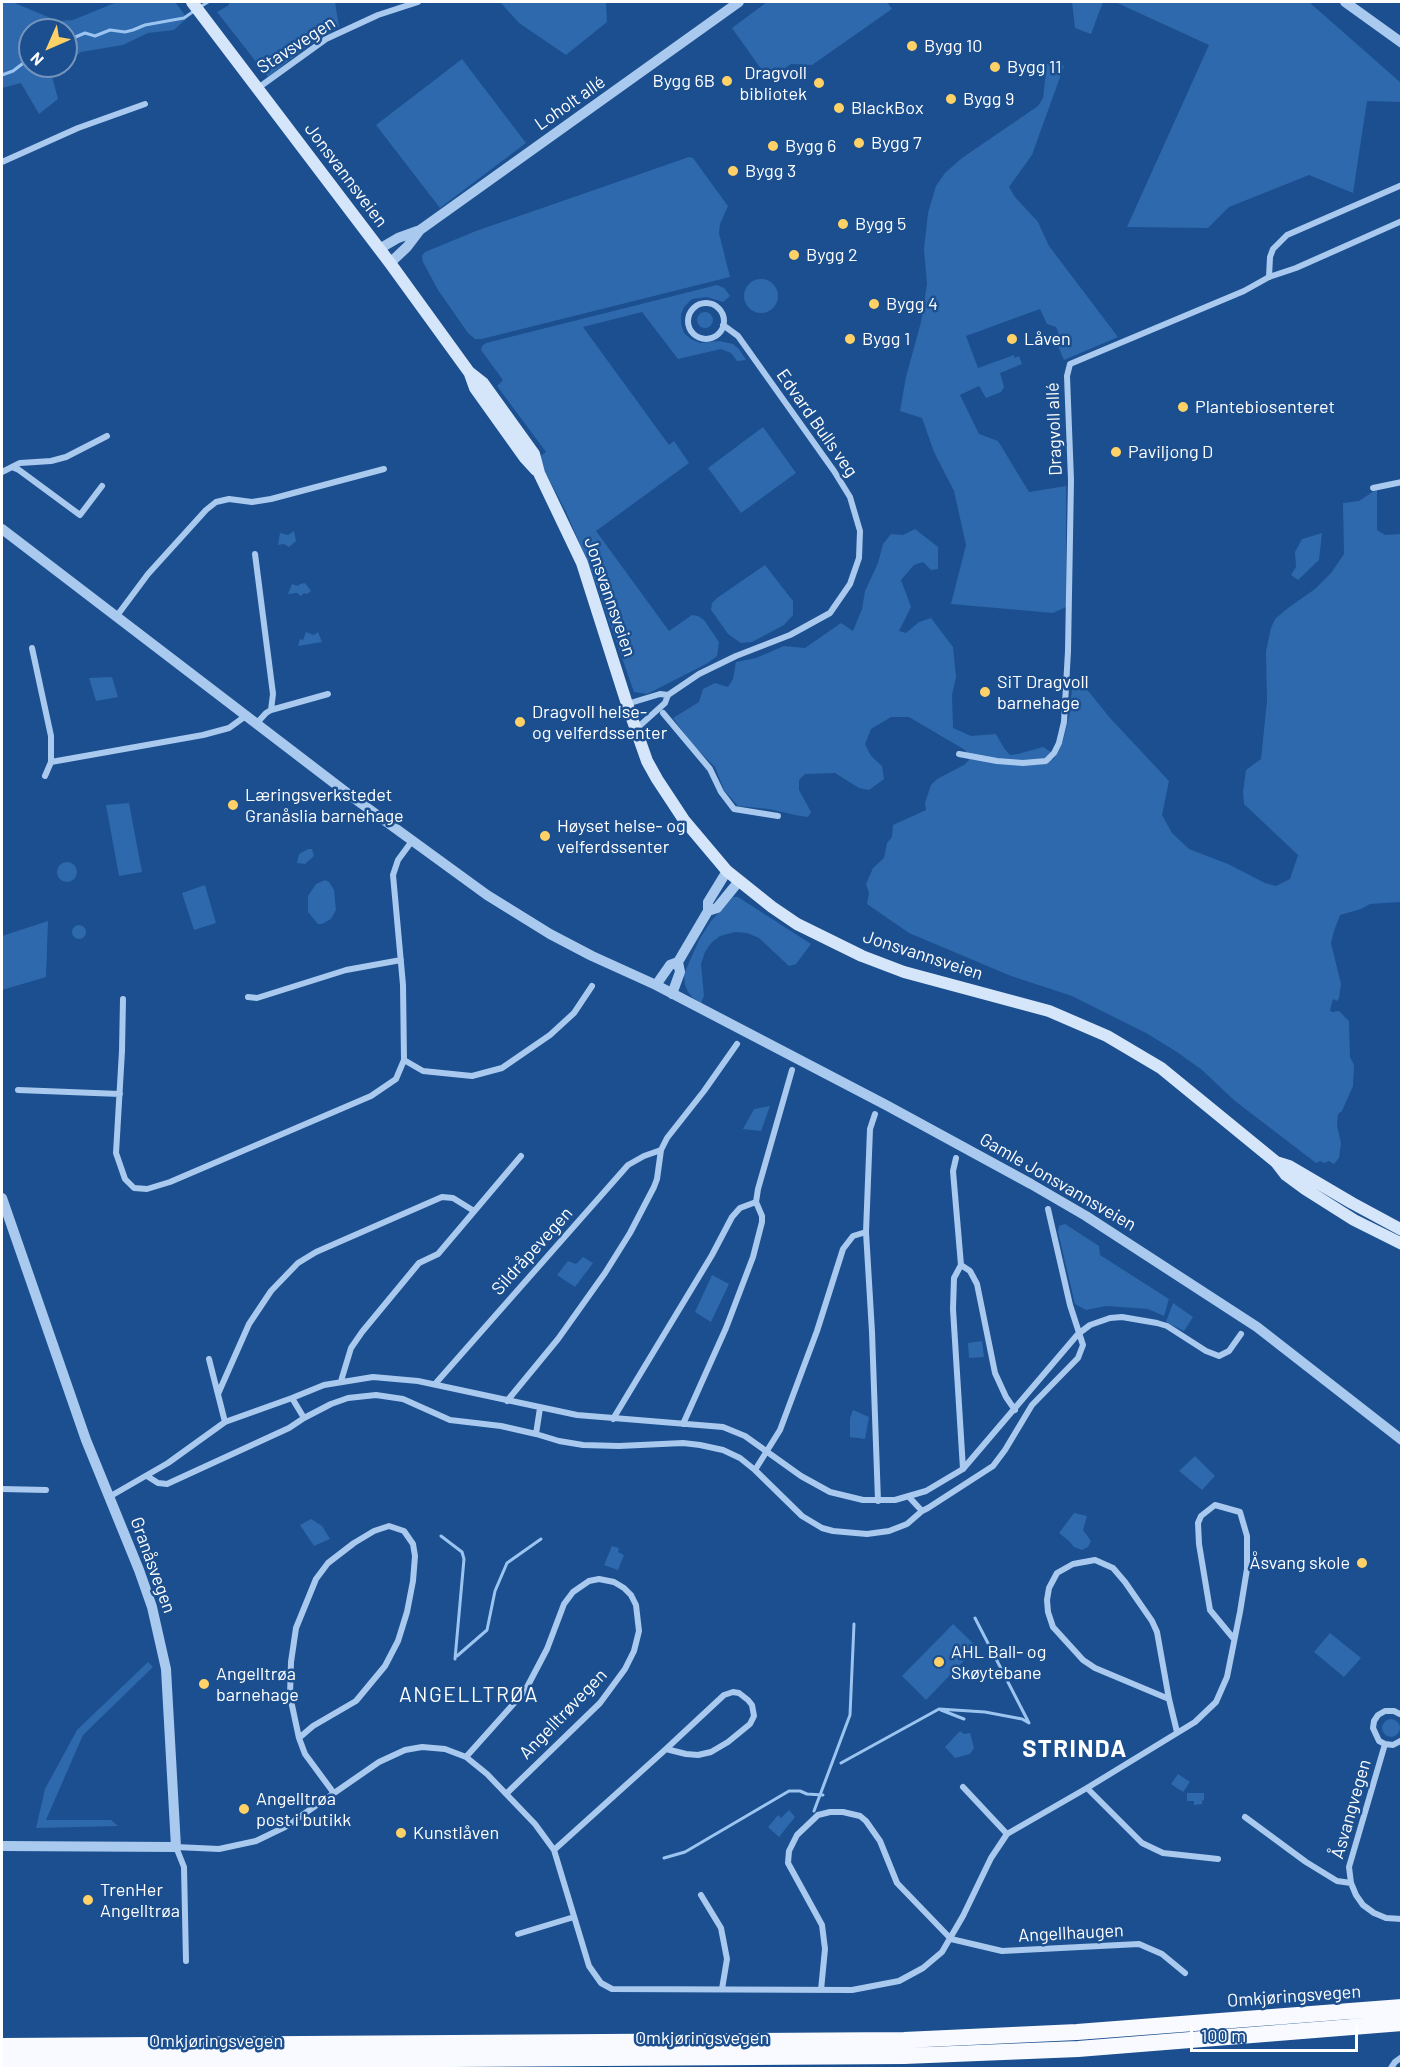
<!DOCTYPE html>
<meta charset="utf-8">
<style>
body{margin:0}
#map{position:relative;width:1403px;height:2070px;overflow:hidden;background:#1b4f8f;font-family:Barlow,sans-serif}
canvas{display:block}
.frame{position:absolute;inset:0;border:3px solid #fff;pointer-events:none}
.north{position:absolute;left:18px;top:18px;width:60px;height:60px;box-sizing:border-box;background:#1b4f8f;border:2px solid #7695bc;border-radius:50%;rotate:225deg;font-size:16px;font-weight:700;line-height:24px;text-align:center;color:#fff}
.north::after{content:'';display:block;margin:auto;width:21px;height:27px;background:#ffd166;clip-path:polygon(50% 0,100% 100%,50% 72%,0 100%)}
.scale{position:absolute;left:1190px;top:2025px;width:168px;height:27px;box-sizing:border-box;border:3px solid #fff;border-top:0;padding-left:8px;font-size:18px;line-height:21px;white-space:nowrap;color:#fff;-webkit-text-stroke:4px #1b4f8f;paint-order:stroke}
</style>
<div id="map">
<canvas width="1403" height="2070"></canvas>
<div class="frame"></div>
<div class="north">N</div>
<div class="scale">100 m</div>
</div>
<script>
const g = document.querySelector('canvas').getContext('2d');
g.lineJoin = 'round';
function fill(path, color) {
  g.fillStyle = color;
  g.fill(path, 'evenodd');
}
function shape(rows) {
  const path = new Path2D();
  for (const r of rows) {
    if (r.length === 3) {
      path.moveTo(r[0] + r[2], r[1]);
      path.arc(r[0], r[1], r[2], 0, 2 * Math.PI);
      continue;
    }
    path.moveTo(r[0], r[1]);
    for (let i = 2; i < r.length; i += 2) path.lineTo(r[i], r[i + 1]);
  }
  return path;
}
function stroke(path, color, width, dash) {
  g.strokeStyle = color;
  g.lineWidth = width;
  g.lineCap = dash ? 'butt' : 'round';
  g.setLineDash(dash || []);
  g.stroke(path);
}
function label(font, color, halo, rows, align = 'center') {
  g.font = font + ' Barlow,sans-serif';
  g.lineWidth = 5;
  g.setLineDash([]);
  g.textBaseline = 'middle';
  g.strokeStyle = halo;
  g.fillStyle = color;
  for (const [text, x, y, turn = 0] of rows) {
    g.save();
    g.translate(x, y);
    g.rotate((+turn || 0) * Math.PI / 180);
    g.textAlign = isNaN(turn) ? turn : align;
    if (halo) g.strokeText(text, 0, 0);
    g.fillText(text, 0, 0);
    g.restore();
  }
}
fill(shape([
 [2,2,12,2,58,21,73,20,117,2,175,2,187,18,174,30,148,33,123,45,81,52,66,64,66,30,30,30,30,66,64,66,52,76,58,99,39,114,21,83,2,88],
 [229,2,335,2,339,27,306,47,268,77,217,12,229,5],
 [500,2,606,2,607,22,566,55,519,23],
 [767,2,887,2,892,9,812,65,791,64,774,75,764,73,732,28],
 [1072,2,1103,2,1091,34,1075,28],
 [1115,2,1309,2,1401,83,1401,102,1367,101,1353,193,1309,175,1229,207,1208,228,1127,227,1209,45],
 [462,59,526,143,440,208,376,125],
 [1054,60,1064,66,1032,155,1009,187,1015,197,1038,222,1049,246,1118,337,1064,360,1056,341,1061,339,1056,327,1047,324,1040,309,966,336,978,368,1014,355,1015,358,1019,356,1022,364,1000,373,1004,387,1001,392,986,398,979,386,960,395,979,434,998,441,1029,492,1066,486,1066,607,1053,613,951,604,966,545,954,491,934,452,922,418,900,411,906,377,921,322,927,284,924,249,928,213,936,186,945,173,962,158,1038,106,1043,98,1047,64],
 [689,157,693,158,728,206,720,224,719,233,730,277,482,339,475,339,468,333,438,290,423,262,422,256,425,252,476,231],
 [761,296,17],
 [717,285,724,288,730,296,723,302,707,297,692,299,684,307,681,315,681,324,684,333,691,339,700,343,719,341,733,344,739,349,746,360,737,361,731,353,721,349,678,359,642,312,583,327,669,445,674,441,689,463,596,531,669,631,692,615,698,616,704,620,719,642,717,656,708,663,647,694,634,692,590,567,566,512,538,458,546,452,497,386,503,380,481,350,482,346,486,343],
 [705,320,8],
 [763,427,796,473,741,513,708,468],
 [1377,489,1377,530,1385,535,1401,534,1401,902,1370,904,1361,909,1340,915,1334,931,1331,943,1341,984,1339,998,1337,1001,1333,999,1330,1010,1332,1012,1339,1011,1349,1021,1350,1057,1354,1065,1353,1086,1342,1111,1338,1114,1337,1126,1341,1143,1339,1158,1334,1164,1329,1161,1324,1163,1320,1161,1316,1163,1235,1101,1202,1070,1177,1052,1146,1033,1072,996,1011,976,909,933,867,904,869,893,866,884,873,868,884,858,887,843,892,837,893,825,926,810,925,803,931,785,937,779,964,765,969,760,965,750,909,717,891,717,871,729,865,744,871,756,882,766,884,779,869,790,859,788,835,773,805,774,799,780,799,790,811,812,808,817,800,816,769,809,738,806,724,790,715,767,692,744,673,718,699,702,703,689,715,683,728,687,733,679,736,662,756,658,784,646,805,648,841,623,853,631,862,609,865,591,878,563,883,544,891,534,903,535,915,529,938,547,938,569,931,570,923,562,914,565,901,580,911,607,899,631,906,633,919,622,931,618,953,647,956,677,952,695,953,728,971,736,996,734,1004,748,1010,755,1018,754,1043,747,1051,752,1053,760,1063,741,1069,717,1072,690,1077,677,1110,718,1169,781,1162,815,1172,833,1189,849,1228,864,1265,883,1276,886,1290,879,1298,855,1244,804,1243,792,1246,770,1261,759,1267,701,1266,651,1271,628,1275,619,1288,608,1315,589,1331,573,1344,554,1343,503,1359,501],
 [294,531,296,541,289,547,284,544,278,545,280,533,288,535],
 [1322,533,1319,560,1298,580,1291,575,1296,567,1295,552,1302,539],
 [765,565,793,601,793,615,784,625,752,642,741,643,728,634,714,614,711,610,712,603,717,598],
 [305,583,311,591,307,594,304,593,301,596,297,593,288,594,292,584,298,586,300,584],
 [306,632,314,635,318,632,322,642,298,646,300,639,303,640],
 [112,677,118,697,96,701,89,678],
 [129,803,142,872,119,876,106,805],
 [308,849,312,849,314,856,305,864,297,863,299,854],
 [67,872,10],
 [325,880,329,882,334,890,336,910,331,919,322,924,318,924,308,912,308,896,316,884],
 [205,885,216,923,194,930,182,893],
 [733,897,738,897,811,944,796,964,789,966,759,938,747,933,735,932,720,936,711,943,705,952,701,964,704,996,701,1003,693,998,688,992,685,985,684,974,699,940,711,921],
 [48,921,46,977,2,990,2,936],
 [79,932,7],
 [770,1106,761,1131,743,1129,754,1109],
 [1065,1224,1099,1246,1100,1255,1169,1299,1164,1316,1148,1309,1106,1306,1086,1310,1075,1304,1058,1232,1059,1226],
 [583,1257,593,1263,575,1287,557,1275,568,1261,576,1264],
 [712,1275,729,1284,711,1322,695,1312],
 [1173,1303,1193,1317,1184,1331,1166,1322],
 [982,1341,984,1357,969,1358,968,1343],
 [853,1410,869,1417,865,1439,850,1437,850,1418],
 [1195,1456,1215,1476,1202,1490,1179,1471],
 [1074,1513,1087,1516,1083,1530,1091,1541,1088,1547,1082,1550,1074,1547,1069,1541,1059,1533],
 [311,1519,322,1526,330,1539,314,1546,300,1525],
 [612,1546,619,1548,618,1552,624,1555,618,1570,604,1565],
 [953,1624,977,1647,926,1700,902,1676],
 [1330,1633,1361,1658,1344,1677,1314,1652],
 [148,1662,153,1667,83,1735,46,1820,111,1820,118,1826,36,1828,45,1789,77,1730],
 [1391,1728,9],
 [960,1731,964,1734,970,1733,974,1748,970,1754,955,1758,945,1747],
 [1178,1774,1190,1782,1183,1792,1171,1784],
 [1187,1793,1204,1793,1204,1800,1202,1801,1202,1804,1194,1805,1194,1801,1187,1801],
 [789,1810,795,1817,779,1837,768,1827,778,1815,781,1818]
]), '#2e69ad');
stroke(shape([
 [200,7,208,2],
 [66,41,85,33,95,36,110,30,125,32,133,30,145,25,184,18,194,11],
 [2,75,13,71,30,58],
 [441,1536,462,1552,464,1559,455,1659],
 [457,1656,487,1630,495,1591,507,1563,541,1539],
 [941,1710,964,1719],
 [841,1763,939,1709,985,1712,1022,1719,1029,1723,975,1618],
 [814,1811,850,1715,854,1624],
 [664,1858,685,1852,789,1791,800,1791,807,1794,823,1795]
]), '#9cc4f0', 3);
stroke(shape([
 [258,88,326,39,378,15,418,2],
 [2,162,78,128,145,104],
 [1269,277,1270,257,1273,249,1287,235,1402,185],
 [706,321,18],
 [12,467,20,463,51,461,66,457,107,436],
 [2,472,12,467,19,470,80,515,102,486],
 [1373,488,1402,482],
 [255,554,273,694,271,710],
 [116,617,148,574,206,510,216,502,229,499,252,502,271,499,384,469],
 [32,648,51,736,51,762,45,776],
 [668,695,699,674,736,656,790,635,830,613,850,584,859,558,860,531,850,497,834,471,738,336,723,325],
 [627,704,660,694,668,695,665,703,636,729],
 [663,713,710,769,721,792,734,809,778,816],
 [257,723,266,713,271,710,328,694],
 [959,754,997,761,1023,763,1046,761,1054,753,1059,743,1064,722,1068,651,1071,480,1067,376,1070,364,1244,291,1269,277,1296,268,1402,221],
 [51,762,203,735,229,728,247,715],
 [248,997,257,998,346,970,401,960],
 [123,999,122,1051,116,1153,125,1179,134,1188,147,1189,170,1182,371,1096,396,1079,404,1060,403,985,393,875,398,860,412,841],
 [404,1060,423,1071,472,1076,502,1068,550,1035,574,1013,592,986],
 [18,1090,120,1094],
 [875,1114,870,1129,866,1232,872,1332,878,1501],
 [956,1158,953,1171,961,1265,970,1271,977,1284,995,1373,1006,1397,1015,1410],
 [866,1232,853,1236,843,1249,817,1331,780,1430,755,1470,802,1516,822,1528,833,1531,867,1534,889,1531,907,1524,922,1511],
 [961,1265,954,1278,953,1309,963,1469],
 [209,1359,225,1422],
 [341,1381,351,1348,362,1332,419,1263,438,1254,521,1156],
 [435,1384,628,1165,644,1156,661,1150],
 [218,1394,249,1324,271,1291,298,1263,316,1252,442,1197,453,1198,474,1211],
 [292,1398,304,1418,331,1404,348,1398,376,1395,403,1399,450,1420,501,1426,536,1434],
 [507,1401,558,1339,605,1273,630,1233,654,1187,657,1179,661,1150,667,1138,704,1091,737,1044],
 [540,1408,536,1434,559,1441,583,1445,619,1446,683,1443,700,1445,723,1450,740,1458,755,1470],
 [613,1419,712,1255,732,1217,740,1208,756,1202],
 [683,1424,726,1328,753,1257,762,1222,762,1216,756,1202,758,1189,792,1070],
 [147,1476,158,1483,167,1484,289,1428,304,1418],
 [2,1489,46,1490],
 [109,1497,168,1463,225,1422,292,1398,324,1385,373,1377,418,1381,577,1415,723,1427,745,1436,801,1476,830,1492,863,1500,895,1500,926,1491,963,1469,1078,1334,1090,1325,1110,1318,1122,1317,1157,1323,1167,1326,1206,1351,1219,1356,1229,1351,1241,1334],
 [909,1497,922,1511,928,1508,993,1466,1005,1450,1032,1405,1078,1358,1083,1345,1070,1305,1048,1209],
 [1169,1699,1095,1668,1083,1660,1053,1627,1048,1612,1047,1600,1049,1588,1057,1573,1073,1564,1095,1560,1113,1568,1125,1582,1152,1621,1157,1632,1169,1699,1177,1732],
 [1402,1715,1394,1711,1385,1711,1378,1715,1374,1721,1373,1728,1379,1741,1385,1744,1393,1745,1402,1740],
 [299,1738,290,1696,291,1662,296,1628,316,1579,328,1563,354,1543,374,1531,389,1526,404,1531,413,1544,415,1556,413,1581,407,1612,398,1641,385,1666,356,1701,313,1726,299,1738,305,1754,333,1792],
 [1385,1744,1349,1867,1351,1883,1356,1895,1363,1905,1374,1913,1386,1918,1402,1919],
 [466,1757,525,1691,547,1649,564,1604,573,1592,589,1581,599,1579,614,1582,624,1588,631,1595,636,1605,639,1631,634,1651,625,1669,600,1703,506,1794],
 [963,1787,1007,1834],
 [1087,1788,1142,1843,1163,1853,1218,1859],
 [1245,1817,1306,1862,1337,1881,1351,1883],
 [554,1850,666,1749,686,1754,698,1755,711,1752,728,1742,750,1724,754,1716,752,1705,748,1700,739,1693,733,1692,724,1695,666,1749],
 [701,1895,721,1928,727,1959,722,1989],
 [518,1934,574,1917],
 [186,1961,184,1867,176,1847,219,1849,256,1841,285,1827,379,1762,405,1750,422,1747,445,1749,466,1757,487,1774,535,1824,554,1850,589,1966,601,1983,612,1989,852,1990,899,1981,923,1968,942,1952,963,1916,991,1858,1007,1834,1087,1788,1195,1722,1216,1702,1227,1677,1240,1612,1247,1569,1247,1536,1240,1512,1215,1505,1201,1516,1198,1523,1199,1544,1210,1610,1234,1639],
 [821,1990,825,1949,822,1925,788,1863,789,1851,797,1835,818,1815,830,1812,843,1812,860,1816,866,1821,880,1841,897,1883,951,1939,1002,1951,1139,1944,1162,1954,1185,1973],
 [1391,2068,1395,2062,1402,2057]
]), '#a9c9ee', 6);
stroke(shape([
 [1345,2,1402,43],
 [379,249,398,238,420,230,739,2],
 [390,263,407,247,420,230],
 [2,529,351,796,487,895,550,934,592,956,656,985,886,1105,1031,1184,1086,1216,1257,1327,1402,1440],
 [708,911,717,908,739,881],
 [656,985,670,965,678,962,708,911,708,902,727,871],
 [672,994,680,972,678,962],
 [2,1198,86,1440,139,1570,152,1607,166,1669,176,1847,2,1846]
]), '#a9c9ee', 10);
stroke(shape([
 [192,2,390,263,469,372,483,383,534,454,539,473,582,563,627,704,647,761,657,779,684,820,727,871,772,907,797,924,862,956,904,972,1049,1011,1107,1036,1161,1068,1276,1162,1286,1175,1305,1189,1354,1220,1402,1244],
 [470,374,475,388,525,458,536,470],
 [1276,1162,1289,1166,1352,1203,1402,1230]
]), '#d6e6fa', 12);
stroke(shape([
 [2,2046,904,2040,1077,2032,1402,2007],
 [2,2062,904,2056,1078,2049,1402,2023]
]), '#f8faff', 16);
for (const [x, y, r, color] of [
 [912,46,6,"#ffd166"],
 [995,67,6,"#ffd166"],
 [727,81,6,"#ffd166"],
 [819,83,6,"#ffd166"],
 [951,99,6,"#ffd166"],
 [839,108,6,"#ffd166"],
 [859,143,6,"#ffd166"],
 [773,146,6,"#ffd166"],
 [733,171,6,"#ffd166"],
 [843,224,6,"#ffd166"],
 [794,255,6,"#ffd166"],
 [874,304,6,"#ffd166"],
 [850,339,6,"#ffd166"],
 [1012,339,6,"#ffd166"],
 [1183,407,6,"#ffd166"],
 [1116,452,6,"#ffd166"],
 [985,692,6,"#ffd166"],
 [520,722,6,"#ffd166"],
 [233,805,6,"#ffd166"],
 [545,836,6,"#ffd166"],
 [1362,1563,6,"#ffd166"],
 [939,1662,6,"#ffd166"],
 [204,1684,6,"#ffd166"],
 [244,1809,6,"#ffd166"],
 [401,1833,6,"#ffd166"],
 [88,1900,6,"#ffd166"]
]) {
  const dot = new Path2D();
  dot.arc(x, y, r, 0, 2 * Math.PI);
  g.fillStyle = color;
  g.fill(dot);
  stroke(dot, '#1b4f8f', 2);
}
label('18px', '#fff', '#1b4f8f', [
 ["Stavsvegen",296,45,-33],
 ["Loholt allé",570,103,-35],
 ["Jonsvannsveien",346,175,53],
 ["Edvard Bulls veg",817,423,55],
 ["Dragvoll allé",1054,429,-92],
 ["Jonsvannsveien",610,597,71],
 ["Jonsvannsveien",923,955,18],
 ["Gamle Jonsvannsveien",1058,1182,30],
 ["Sildråpevegen",532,1251,-48],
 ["Granåsvegen",153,1565,70],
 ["Angelltrøvegen",563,1714,-46],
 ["Åsvangvegen",1351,1809,-74],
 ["Angellhaugen",1071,1933,-3],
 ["Omkjøringsvegen",1294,1996,-4],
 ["Omkjøringsvegen",702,2038],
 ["Omkjøringsvegen",216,2041]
]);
label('18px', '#fff', '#1b4f8f', [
 ["Bygg 10",924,46],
 ["Bygg 11",1007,67],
 ["Dragvoll",807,73,"right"],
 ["bibliotek",807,94,"right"],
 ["Bygg 6B",715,81,"right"],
 ["Bygg 9",963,99],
 ["BlackBox",851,108],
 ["Bygg 7",871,143],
 ["Bygg 6",785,146],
 ["Bygg 3",745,171],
 ["Bygg 5",855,224],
 ["Bygg 2",806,255],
 ["Bygg 4",886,304],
 ["Bygg 1",862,339],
 ["Låven",1024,339],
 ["Plantebiosenteret",1195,407],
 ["Paviljong D",1128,452],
 ["SiT Dragvoll",997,682],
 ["barnehage",997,703],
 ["Dragvoll helse-",532,712],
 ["og velferdssenter",532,733],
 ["Læringsverkstedet",245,795],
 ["Granåslia barnehage",245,816],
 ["Høyset helse- og",557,826],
 ["velferdssenter",557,847],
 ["Åsvang skole",1350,1563,"right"],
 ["AHL Ball- og",951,1652],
 ["Skøytebane",951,1673],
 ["Angelltrøa",216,1674],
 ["barnehage",216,1695],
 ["Angelltrøa",256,1799],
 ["post i butikk",256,1820],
 ["Kunstlåven",413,1833],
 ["TrenHer",100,1890],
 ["Angelltrøa",100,1911]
], 'left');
g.letterSpacing = '1.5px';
label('21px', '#fff', '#1b4f8f', [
 ["ANGELLTRØA",469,1695]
]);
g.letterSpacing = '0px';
g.letterSpacing = '1.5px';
label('bold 24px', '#fff', '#1b4f8f', [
 ["STRINDA",1075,1749]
]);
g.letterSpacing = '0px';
</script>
